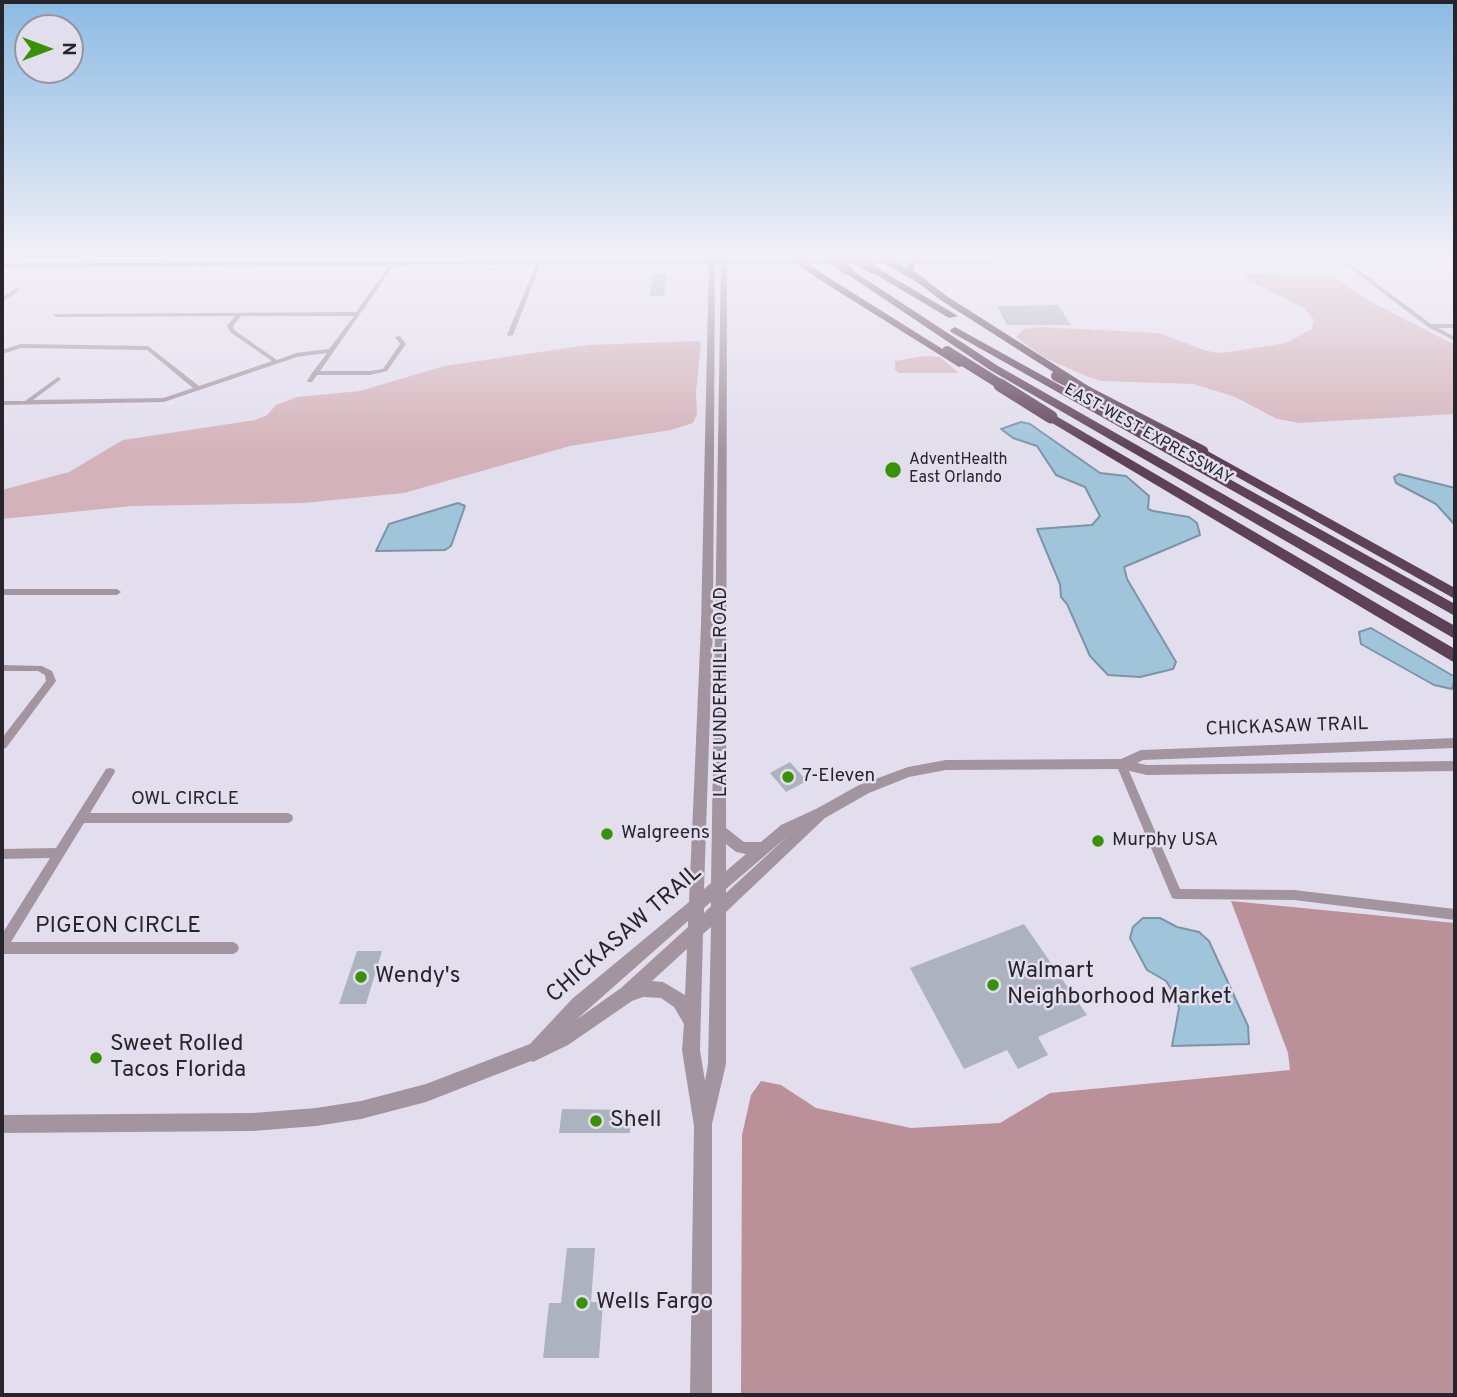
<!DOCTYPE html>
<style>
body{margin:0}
#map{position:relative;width:1457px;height:1397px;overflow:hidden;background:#e3deed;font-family:Overpass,sans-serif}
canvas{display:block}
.frame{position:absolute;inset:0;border:4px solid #27252b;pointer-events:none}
.north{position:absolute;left:14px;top:14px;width:70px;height:70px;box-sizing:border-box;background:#e3deed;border:2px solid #98949f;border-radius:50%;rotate:90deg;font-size:19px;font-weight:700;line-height:28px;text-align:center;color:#27252b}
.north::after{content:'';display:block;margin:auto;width:24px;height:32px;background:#389206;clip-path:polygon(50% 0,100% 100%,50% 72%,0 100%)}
</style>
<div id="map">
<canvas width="1457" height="1397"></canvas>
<div class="frame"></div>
<div class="north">N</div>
</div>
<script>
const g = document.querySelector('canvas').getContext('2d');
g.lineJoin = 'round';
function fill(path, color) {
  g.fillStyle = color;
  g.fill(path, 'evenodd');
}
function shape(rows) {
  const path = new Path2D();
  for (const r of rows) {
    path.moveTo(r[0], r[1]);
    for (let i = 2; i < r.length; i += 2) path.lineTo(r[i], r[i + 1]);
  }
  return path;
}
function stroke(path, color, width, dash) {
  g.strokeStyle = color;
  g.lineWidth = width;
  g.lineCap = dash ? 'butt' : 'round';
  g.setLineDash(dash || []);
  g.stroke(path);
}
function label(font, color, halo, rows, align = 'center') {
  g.font = font + ' Overpass,sans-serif';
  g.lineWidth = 5;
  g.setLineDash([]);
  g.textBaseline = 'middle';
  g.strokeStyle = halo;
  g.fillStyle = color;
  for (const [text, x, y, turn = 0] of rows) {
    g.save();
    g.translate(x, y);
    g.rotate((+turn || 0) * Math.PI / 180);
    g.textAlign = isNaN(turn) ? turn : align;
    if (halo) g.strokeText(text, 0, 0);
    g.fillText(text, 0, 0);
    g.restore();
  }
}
fill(shape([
 [1249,274,1334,277,1373,303,1455,345,1455,414,1300,423,1277,419,1235,397,1194,384,1101,381,1086,376,1045,358,1016,337,1024,329,1039,327,1158,333,1207,351,1222,353,1286,343,1312,329,1314,320,1304,308,1249,281,1246,276],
 [698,341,701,342,696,393,697,414,693,423,671,430,570,446,404,493,304,503,132,506,2,519,2,490,69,472,123,440,255,420,267,415,276,405,297,397,360,391,444,366,588,345],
 [924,356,940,357,959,373,899,373,895,370,895,361]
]), '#d4b2b9');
fill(shape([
 [1231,901,1455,923,1455,1395,741,1395,742,1135,751,1095,761,1081,781,1085,816,1108,911,1128,1000,1123,1050,1093,1290,1070,1288,1053]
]), '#ba9199');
const water = shape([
 [1021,422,1030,424,1100,473,1126,476,1149,496,1148,509,1153,511,1189,517,1197,523,1200,535,1124,567,1127,579,1176,662,1173,669,1140,677,1108,675,1090,656,1067,604,1061,597,1060,584,1037,529,1092,525,1100,516,1085,487,1056,475,1037,446,1013,438,1001,429,1021,422],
 [1399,474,1455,488,1455,525,1436,504,1396,483,1394,477,1399,474],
 [458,503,465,506,451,546,445,550,376,551,389,524,458,503],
 [1371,628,1455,677,1452,689,1434,685,1361,644,1359,632,1371,628],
 [1143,918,1160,918,1177,927,1199,932,1209,941,1248,1026,1249,1044,1172,1046,1179,1008,1175,995,1166,981,1147,970,1130,938,1133,927,1143,918]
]);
fill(water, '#a0c5db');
stroke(water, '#7c95a6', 2);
fill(shape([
 [653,273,667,274,664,296,650,296],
 [1058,305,1071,325,1007,325,997,306],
 [790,762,807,781,786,792,770,773],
 [1024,924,1087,1015,1038,1037,1048,1055,1018,1069,1007,1050,964,1069,910,968],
 [357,951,382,951,366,1004,339,1004],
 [562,1109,631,1110,630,1133,559,1133],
 [567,1248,595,1248,591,1302,603,1302,599,1358,543,1358,549,1303,561,1303]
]), '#acb2c0');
fill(shape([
 [20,256,25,256,17,262,13,262,13,260,20,256],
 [92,256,97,256,90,262,86,262,86,260,92,256],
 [163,256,168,256,163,261,159,261,159,259,163,256],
 [1254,256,1259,256,1261,258,1257,259,1254,256],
 [1339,258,1343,258,1431,324,1455,324,1455,328,1438,328,1455,337,1455,341,1428,327,1339,260,1339,258],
 [537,262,541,263,513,335,508,336,507,335,537,262],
 [391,263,395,264,320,371,370,371,383,369,400,344,395,337,400,336,406,344,387,371,370,375,317,375,312,382,308,382,307,381,312,373,327,353,297,357,164,402,2,405,2,401,25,401,58,377,61,379,60,380,33,400,163,398,193,388,147,350,21,348,2,354,2,350,21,344,148,346,199,386,272,361,230,332,227,326,235,316,56,317,53,315,54,314,356,312,391,263],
 [241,316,354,316,329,349,296,353,277,360,234,330,233,326,241,316],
 [16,288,21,289,2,302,2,298,16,288],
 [2,589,117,589,121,592,117,595,2,595,2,589],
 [2,665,42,666,52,671,56,681,6,748,2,749,2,738,46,681,45,675,38,671,2,671,2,665],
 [1121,760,1125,761,1126,764,1180,889,1294,890,1455,909,1455,920,1294,900,1176,899,1172,898,1116,764,1117,761,1121,760],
 [110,768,114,769,115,772,90,813,288,813,292,815,293,818,292,821,288,823,84,823,11,942,233,942,237,944,239,948,237,952,233,954,2,954,2,934,50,858,2,859,2,849,56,848,106,769,110,768]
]), '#a395a0');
fill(shape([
 [709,256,715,256,713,625,704,889,711,883,721,256,727,256,726,828,744,842,761,842,781,825,816,809,859,785,908,767,946,760,1121,759,1141,750,1455,738,1455,748,1143,760,1137,763,1147,765,1455,761,1455,771,1147,775,1121,769,946,770,909,777,869,793,825,818,726,912,726,1064,712,1124,712,1395,690,1395,694,1126,682,1050,684,1024,674,1007,661,998,643,997,632,1001,568,1045,533,1062,531,1061,426,1102,361,1119,316,1126,253,1131,2,1133,2,1115,253,1113,316,1108,361,1101,426,1084,530,1044,572,999,689,902,701,625,709,256],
 [789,835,726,893,726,889,789,835],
 [726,844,736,852,746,854,726,871,726,844],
 [711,902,711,906,704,913,704,908,711,902],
 [688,921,688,927,621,988,576,1020,688,921],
 [711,927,708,1064,705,1081,700,1050,703,934,711,927],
 [687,949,685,995,663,982,652,981,687,949]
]), '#a395a0');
fill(shape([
 [1455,257,1455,261,2,267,2,263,1455,257]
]), '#857181');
fill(shape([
 [772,256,785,256,776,260,772,256],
 [794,256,802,256,807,263,826,276,968,365,959,367,820,280,801,267,794,256],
 [875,256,884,256,905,267,912,259,918,259,914,266,914,271,948,297,1093,389,1083,391,942,301,917,282,876,259,875,256],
 [868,266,874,266,958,316,949,318,868,270,868,266],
 [847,267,998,366,1455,626,1455,639,990,370,844,272,844,268,847,267],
 [955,327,1455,604,1455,616,951,332,950,330,955,327],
 [1051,413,1455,649,1455,663,1047,420,1045,417,1051,413],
 [1202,448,1455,588,1455,599,1198,455,1196,452,1202,448]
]), '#5c4157');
stroke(shape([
 [830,256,847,270],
 [850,256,871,268],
 [947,351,1003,386],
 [1056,376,1076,386]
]), '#5c4157', 10);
stroke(shape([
 [1000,385,1051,417],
 [1072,385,1202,452]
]), '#5c4157', 13);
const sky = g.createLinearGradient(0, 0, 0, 451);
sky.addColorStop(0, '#8bbbe3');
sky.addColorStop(0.57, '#f2f0f7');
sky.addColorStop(1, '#f2f0f700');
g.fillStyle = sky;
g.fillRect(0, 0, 1457, 451);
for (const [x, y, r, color] of [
 [893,470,9,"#389206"],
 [788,777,7,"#389206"],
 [607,834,7,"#389206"],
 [1098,841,7,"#389206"],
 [361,977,7,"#389206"],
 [993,985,7,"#389206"],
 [96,1058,7,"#389206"],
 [596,1121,7,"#389206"],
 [582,1303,7,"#389206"]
]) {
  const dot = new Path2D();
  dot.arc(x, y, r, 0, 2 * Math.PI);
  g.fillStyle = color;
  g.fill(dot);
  stroke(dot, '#e3deed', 2.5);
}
label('16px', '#27252b', '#e3deed', [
 ["EAST-WEST EXPRESSWAY",1148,435,29]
]);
label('16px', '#27252b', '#e3deed', [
 ["AdventHealth",909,461],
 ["East Orlando",909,479]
], 'left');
label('19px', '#27252b', '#e3deed', [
 ["LAKE UNDERHILL ROAD",722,692,-90],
 ["CHICKASAW TRAIL",1287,728,-2],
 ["OWL CIRCLE",185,800]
]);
label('19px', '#27252b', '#e3deed', [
 ["7-Eleven",802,777],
 ["Walgreens",621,834],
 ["Murphy USA",1112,841]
], 'left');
label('23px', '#27252b', '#e3deed', [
 ["PIGEON CIRCLE",118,927],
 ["CHICKASAW TRAIL",625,935,-41]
]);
label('23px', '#27252b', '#e3deed', [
 ["Walmart",1007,972],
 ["Neighborhood Market",1007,998],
 ["Wendy's",375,977],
 ["Sweet Rolled",110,1045],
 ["Tacos Florida",110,1071],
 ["Shell",610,1121],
 ["Wells Fargo",596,1303]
], 'left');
</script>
